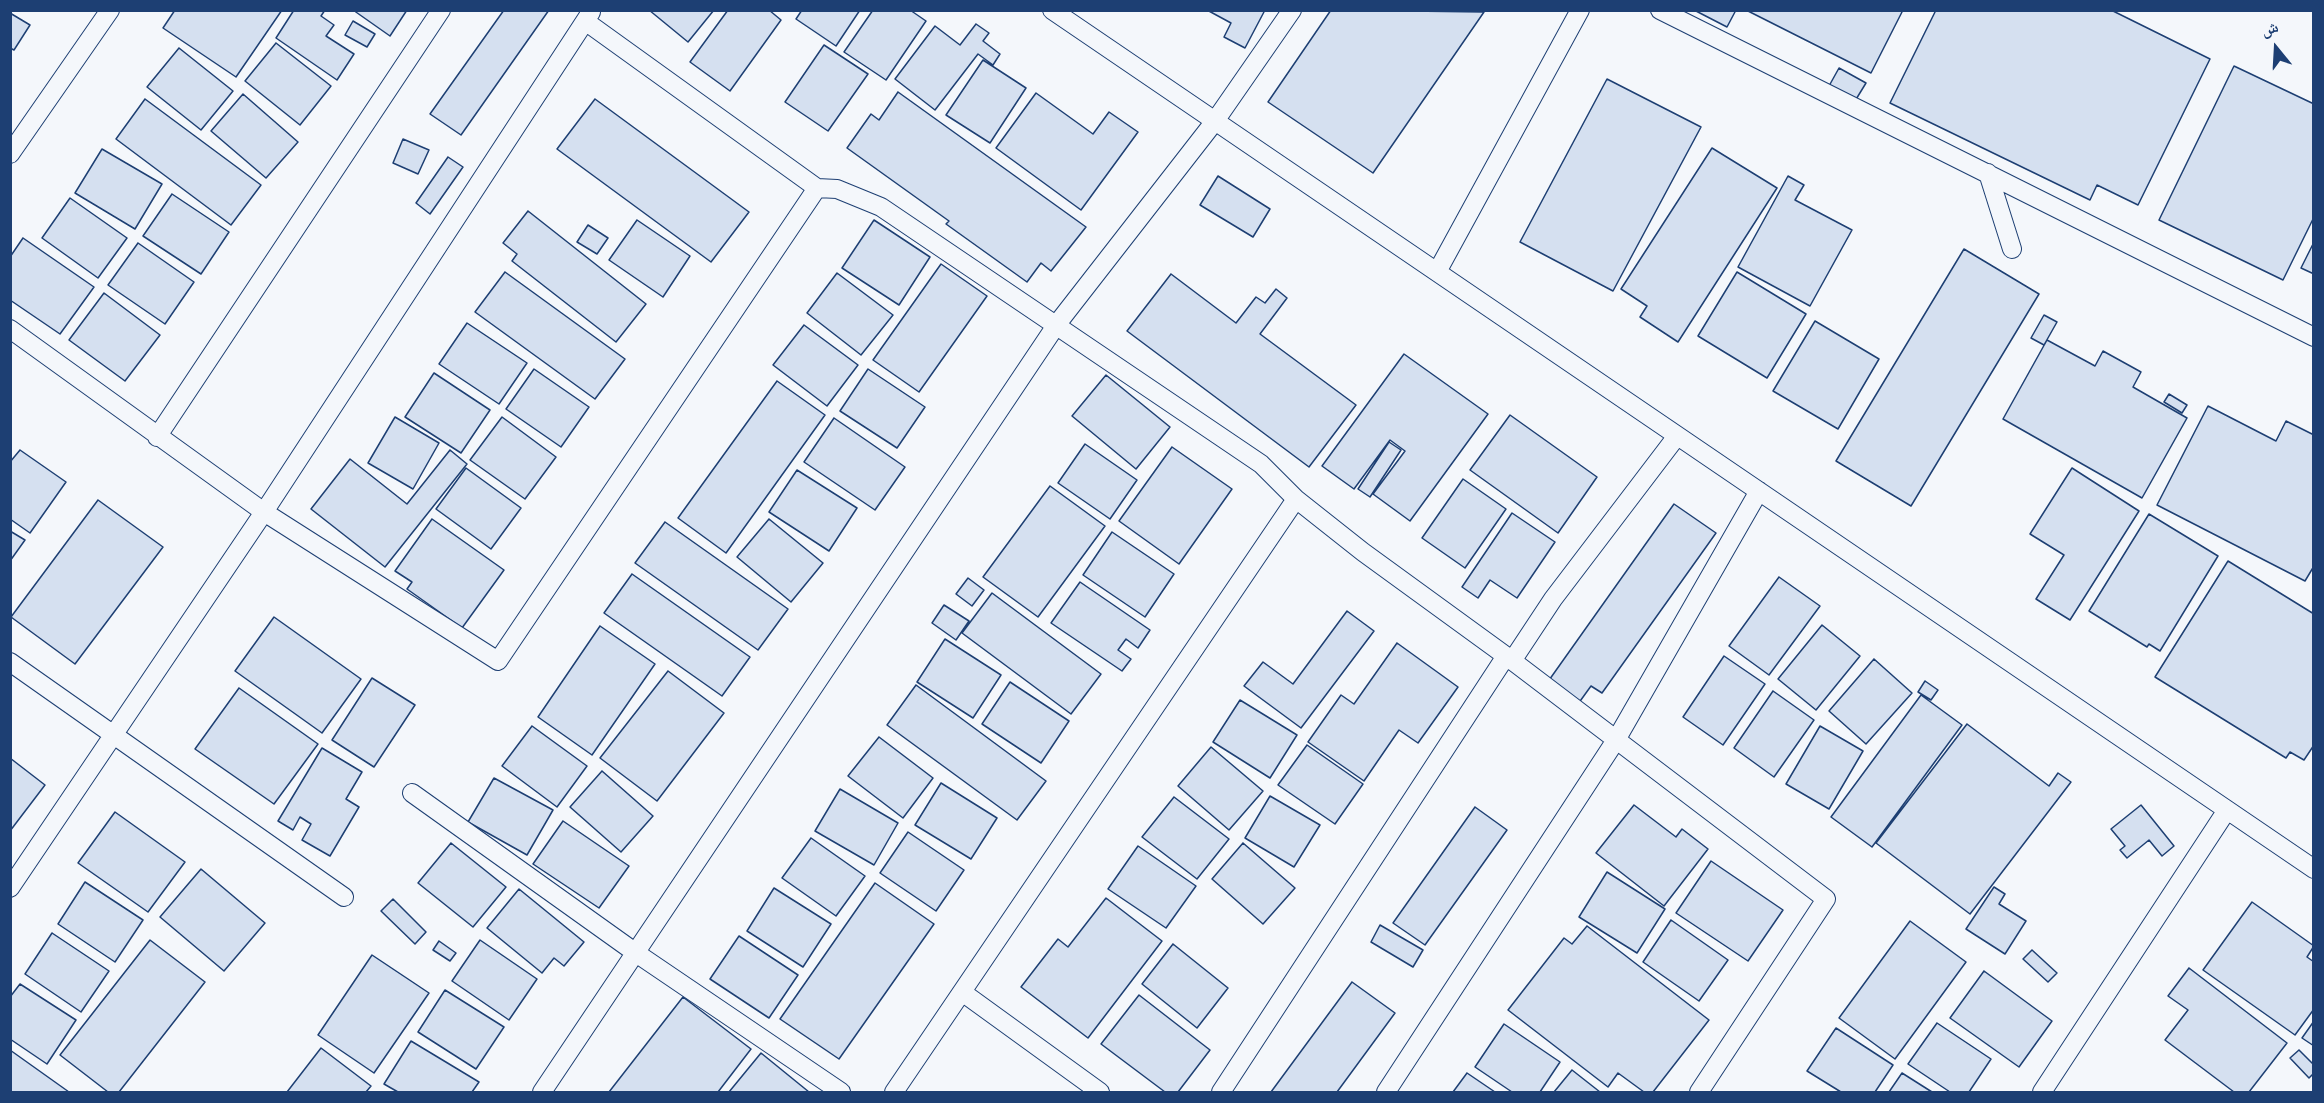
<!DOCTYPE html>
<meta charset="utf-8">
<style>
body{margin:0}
#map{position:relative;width:2324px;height:1103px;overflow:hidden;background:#f4f7fb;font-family:Georgia,"Noto Naskh Arabic",serif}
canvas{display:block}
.frame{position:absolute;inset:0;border:12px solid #1d3f73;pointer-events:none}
.north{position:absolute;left:2246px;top:18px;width:60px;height:60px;-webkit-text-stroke:4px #f4f7fb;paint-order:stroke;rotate:342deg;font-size:16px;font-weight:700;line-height:24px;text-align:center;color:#1d3f73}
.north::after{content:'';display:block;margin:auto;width:21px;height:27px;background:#1d3f73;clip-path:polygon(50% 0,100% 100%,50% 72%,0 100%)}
</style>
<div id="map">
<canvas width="2324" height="1103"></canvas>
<div class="frame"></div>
<div class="north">ش</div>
</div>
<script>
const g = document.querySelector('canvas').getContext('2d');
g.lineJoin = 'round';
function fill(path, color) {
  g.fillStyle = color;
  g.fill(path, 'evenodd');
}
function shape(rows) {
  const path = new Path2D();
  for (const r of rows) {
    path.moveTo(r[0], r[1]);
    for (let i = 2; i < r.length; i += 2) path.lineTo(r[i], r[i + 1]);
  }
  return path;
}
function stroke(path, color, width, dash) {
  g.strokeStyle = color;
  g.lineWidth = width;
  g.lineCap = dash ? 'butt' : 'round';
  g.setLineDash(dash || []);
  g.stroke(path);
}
const building = shape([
 [175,10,282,10,236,77,163,28,175,10],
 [294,10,325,10,321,16,334,25,326,36,354,54,337,80,276,38,294,10],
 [353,10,407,10,390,36,353,10],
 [504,10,549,10,461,135,430,114,504,10],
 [649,10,714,10,688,42,649,10],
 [728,10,769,10,781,20,730,91,690,62,728,10],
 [802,10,860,10,836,46,796,19,802,10],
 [873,10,910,10,926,21,886,80,844,52,873,10],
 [1207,10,1265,10,1245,48,1224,37,1231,23,1207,10],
 [1331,10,1484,12,1373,173,1268,102,1331,10],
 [1694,10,1736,10,1727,27,1694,10],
 [1746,10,1903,10,1871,73,1746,10],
 [1936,10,2111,10,2210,59,2138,205,2097,185,2090,200,1890,103,1936,10],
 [10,13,30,25,14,50,10,48,10,13],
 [353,21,375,34,367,47,345,35,353,21],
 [976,24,989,33,983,41,1000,54,993,65,978,54,935,110,895,79,935,26,960,45,976,24],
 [276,43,331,86,300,125,245,81,276,43],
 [824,45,868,74,828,131,785,102,824,45],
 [179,48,233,91,201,130,147,87,179,48],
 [983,60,1026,88,990,143,946,115,983,60],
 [2234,66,2314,104,2314,217,2283,280,2159,220,2234,66],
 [1839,68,1866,83,1855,101,1829,86,1839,68],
 [1607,79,1701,127,1613,291,1520,242,1607,79],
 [898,92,1086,227,1051,271,1041,263,1027,282,946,224,949,221,847,148,871,114,879,120,898,92],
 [1036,93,1093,134,1109,112,1138,132,1081,210,996,148,1036,93],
 [243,94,298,142,266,178,211,131,243,94],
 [145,99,261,185,231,225,116,139,145,99],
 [595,99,749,212,711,262,557,149,595,99],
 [403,139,429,150,418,174,393,163,403,139],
 [1712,148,1777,188,1678,342,1640,317,1647,306,1621,289,1712,148],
 [102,149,162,184,135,229,75,193,102,149],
 [448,157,463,167,430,214,416,203,448,157],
 [1218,176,1270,209,1253,237,1200,205,1218,176],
 [1788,176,1804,185,1795,200,1852,230,1810,306,1738,267,1788,176],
 [172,194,229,232,201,274,143,236,172,194],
 [70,198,127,238,98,278,42,238,70,198],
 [528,211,646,304,616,342,512,261,517,254,503,243,528,211],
 [637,220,690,256,663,297,609,260,637,220],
 [874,220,930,257,899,305,842,268,874,220],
 [588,225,608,238,597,254,577,242,588,225],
 [23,238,94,287,60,334,10,300,10,257,23,238],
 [2314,242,2314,274,2301,268,2314,242],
 [138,243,194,282,165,324,108,285,138,243],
 [1964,249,2039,294,1911,506,1836,461,1964,249],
 [941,264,987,296,919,392,873,360,941,264],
 [505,272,625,359,595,399,475,312,505,272],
 [1737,272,1806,314,1767,378,1698,336,1737,272],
 [837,273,893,315,861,355,807,313,837,273],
 [1171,274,1236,323,1256,297,1265,303,1276,289,1287,298,1260,334,1356,405,1309,467,1127,331,1171,274],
 [104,293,160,335,125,381,69,340,104,293],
 [2044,315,2057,322,2044,345,2031,338,2044,315],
 [1815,321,1879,359,1838,429,1773,391,1815,321],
 [467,323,527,363,499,404,439,364,467,323],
 [804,325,858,365,827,406,773,365,804,325],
 [2047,340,2095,366,2103,351,2141,372,2133,387,2187,418,2142,498,2003,419,2047,340],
 [1404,354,1488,414,1410,521,1373,494,1405,451,1390,440,1354,489,1322,466,1404,354],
 [534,369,589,407,561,447,506,409,534,369],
 [868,369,925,407,897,448,840,411,868,369],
 [434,373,490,410,461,453,405,417,434,373],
 [1106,375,1170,427,1136,469,1072,416,1106,375],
 [777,381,825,415,726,553,678,518,777,381],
 [2169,394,2187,405,2182,413,2164,402,2169,394],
 [2208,406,2276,441,2286,421,2314,435,2314,566,2305,581,2157,505,2208,406],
 [1510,415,1597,477,1558,533,1470,470,1510,415],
 [395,417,439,443,413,489,368,463,395,417],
 [502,417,556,457,525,499,470,460,502,417],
 [834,418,905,467,875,510,804,462,834,418],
 [1389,442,1401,450,1370,497,1358,489,1389,442],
 [1085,444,1137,480,1110,519,1058,483,1085,444],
 [1172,447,1232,489,1179,564,1119,521,1172,447],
 [20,450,66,482,30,533,10,519,10,462,20,450],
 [450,450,467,464,385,567,311,509,350,459,407,504,450,450],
 [466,468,521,508,491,549,436,509,466,468],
 [2072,468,2139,511,2070,620,2036,599,2064,555,2030,534,2072,468],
 [797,470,857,508,829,551,769,512,797,470],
 [1463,479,1506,509,1465,568,1422,538,1463,479],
 [1050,486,1105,526,1038,617,983,577,1050,486],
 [98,500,163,547,75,664,11,617,98,500],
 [1674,504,1716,533,1602,693,1591,686,1578,704,1547,683,1674,504],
 [1512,513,1555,542,1517,598,1490,580,1478,598,1462,587,1512,513],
 [2149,514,2218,556,2160,651,2149,644,2147,647,2089,611,2149,514],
 [432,519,504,570,462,628,407,589,412,582,395,571,432,519],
 [769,519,823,563,791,602,737,557,769,519],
 [665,522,788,609,758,650,635,563,665,522],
 [10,531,25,540,10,561,10,531],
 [1112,532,1174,574,1145,617,1083,575,1112,532],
 [2228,561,2314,614,2314,745,2304,760,2290,752,2286,758,2155,677,2228,561],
 [632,574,750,657,722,696,604,613,632,574],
 [1779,577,1820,606,1769,675,1729,646,1779,577],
 [968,578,984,590,972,606,956,594,968,578],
 [1080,582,1150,630,1138,648,1126,639,1118,650,1131,659,1122,671,1051,623,1080,582],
 [992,593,1101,674,1071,714,962,633,992,593],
 [944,605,969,621,956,640,932,623,944,605],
 [1347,611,1374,631,1301,728,1244,686,1263,662,1293,684,1347,611],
 [274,617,361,679,322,733,235,671,274,617],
 [1822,625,1860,656,1816,710,1778,679,1822,625],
 [600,626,655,664,592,755,538,717,600,626],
 [945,639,1001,675,973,718,917,682,945,639],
 [1397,643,1458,687,1418,743,1399,730,1364,781,1308,742,1341,695,1354,704,1397,643],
 [1724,656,1765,684,1723,745,1683,717,1724,656],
 [1874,659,1912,693,1866,744,1829,711,1874,659],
 [668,671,724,713,657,801,600,758,668,671],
 [372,678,415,705,374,767,332,740,372,678],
 [1925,681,1938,690,1931,700,1918,692,1925,681],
 [1010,682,1069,721,1041,763,982,724,1010,682],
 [916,685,1046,781,1017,820,887,725,916,685],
 [239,688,318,744,274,804,195,749,239,688],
 [1773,691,1814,720,1774,777,1734,748,1773,691],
 [1921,695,1962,725,1872,847,1831,817,1921,695],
 [1240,700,1297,735,1270,778,1213,742,1240,700],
 [1967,724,2049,786,2058,773,2071,782,1970,914,1876,843,1967,724],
 [532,726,587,766,557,807,502,766,532,726],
 [1820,726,1863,751,1829,809,1786,784,1820,726],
 [879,737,933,778,903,818,848,776,879,737],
 [1307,745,1363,784,1335,824,1278,785,1307,745],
 [1211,747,1263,791,1229,830,1178,786,1211,747],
 [322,748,362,772,346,799,359,807,330,856,302,840,311,824,300,817,293,830,278,821,322,748],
 [10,758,45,785,10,831,10,758],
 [602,771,653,816,621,852,570,807,602,771],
 [494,778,553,810,527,855,468,822,494,778],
 [941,783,997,818,971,859,915,825,941,783],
 [840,789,898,823,874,865,815,831,840,789],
 [1270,796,1320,825,1294,867,1245,838,1270,796],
 [1174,797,1229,839,1197,879,1142,837,1174,797],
 [1634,805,1676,837,1682,829,1708,849,1664,906,1596,853,1634,805],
 [2141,805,2174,846,2162,856,2149,840,2127,858,2120,850,2125,846,2111,829,2141,805],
 [1475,807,1507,830,1425,945,1393,923,1475,807],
 [115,812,185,862,148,912,78,863,115,812],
 [563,821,629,866,599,908,533,864,563,821],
 [908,832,964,870,936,911,880,873,908,832],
 [811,838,865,876,836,916,782,878,811,838],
 [451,843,506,887,473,927,418,883,451,843],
 [1243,843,1295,888,1263,924,1212,879,1243,843],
 [1138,846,1196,886,1166,928,1108,889,1138,846],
 [1711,861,1783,910,1748,961,1676,913,1711,861],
 [201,869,265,923,224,971,160,917,201,869],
 [1607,872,1665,909,1637,953,1579,917,1607,872],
 [85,882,143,920,115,962,58,924,85,882],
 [875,883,934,924,839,1059,780,1019,875,883],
 [1994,887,2005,894,1999,904,2026,921,2005,954,1966,929,1994,887],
 [774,888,831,924,803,967,747,931,774,888],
 [519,889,584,942,564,966,554,958,542,973,487,928,519,889],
 [1106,898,1162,941,1088,1038,1021,987,1058,939,1068,947,1106,898],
 [393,899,426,932,415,944,381,911,393,899],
 [2252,902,2314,946,2307,957,2314,962,2314,1009,2295,1035,2203,970,2252,902],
 [1671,920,1728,960,1699,1001,1643,962,1671,920],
 [1910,921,1966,962,1895,1059,1839,1018,1910,921],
 [1380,925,1423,950,1413,967,1371,942,1380,925],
 [1587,926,1709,1020,1653,1092,1644,1092,1618,1073,1608,1087,1508,1010,1564,938,1572,944,1587,926],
 [52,933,109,971,81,1012,25,974,52,933],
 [739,936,798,975,769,1018,710,979,739,936],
 [150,940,205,982,119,1092,108,1092,60,1055,150,940],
 [480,940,537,979,509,1020,452,981,480,940],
 [439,941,456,953,450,961,433,950,439,941],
 [1173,944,1228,988,1197,1028,1142,984,1173,944],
 [2032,950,2057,973,2048,982,2023,959,2032,950],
 [372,955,429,993,374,1073,318,1035,372,955],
 [2189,968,2287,1043,2249,1092,2234,1092,2165,1040,2188,1010,2168,996,2189,968],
 [1984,971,2052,1021,2019,1067,1950,1018,1984,971],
 [1352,982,1395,1013,1337,1092,1271,1092,1352,982],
 [20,984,76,1020,47,1064,10,1039,10,997,20,984],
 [445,990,504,1027,476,1069,418,1032,445,990],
 [1139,995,1210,1050,1178,1092,1165,1092,1101,1044,1139,995],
 [683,997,751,1049,718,1092,609,1092,683,997],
 [2314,1021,2314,1046,2302,1038,2314,1021],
 [1937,1023,1991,1059,1969,1092,1950,1092,1908,1064,1937,1023],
 [1504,1024,1560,1062,1540,1092,1512,1092,1475,1067,1504,1024],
 [1836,1028,1893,1065,1875,1092,1841,1092,1807,1071,1836,1028],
 [411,1041,479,1082,472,1092,398,1092,384,1084,411,1041],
 [321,1048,371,1086,366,1092,287,1092,321,1048],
 [10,1050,69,1092,10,1092,10,1050],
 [2299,1050,2314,1065,2314,1073,2309,1078,2290,1058,2299,1050],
 [761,1053,809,1092,729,1092,761,1053],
 [1572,1070,1600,1092,1554,1092,1572,1070],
 [1467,1073,1495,1092,1453,1092,1467,1073],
 [1902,1073,1932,1092,1889,1092,1902,1073]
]);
fill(building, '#d5e0f0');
stroke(building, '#1d3f73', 1.5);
const minor = shape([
 [1052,10,2314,869],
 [1660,10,2314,337],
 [10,154,110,10],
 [1988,173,2012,249],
 [817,188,837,189,881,207,1261,464,1296,499],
 [1437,272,1580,10],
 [10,329,264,512,498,661,817,188,585,21],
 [157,437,441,10],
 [1512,661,1553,599,1677,436],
 [10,662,344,897],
 [412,793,636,953,841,1092],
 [10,888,264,512,591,12],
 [962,992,1100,1092],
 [542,1092,1057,324,1215,121,1292,10],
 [894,1092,1296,499,1363,552,1506,656,1826,899,1699,1092],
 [1221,1092,1506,656],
 [1386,1092,1616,740,1759,491],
 [2042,1092,2227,810]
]);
stroke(minor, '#1d3f73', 20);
stroke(minor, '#f4f7fb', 18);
</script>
